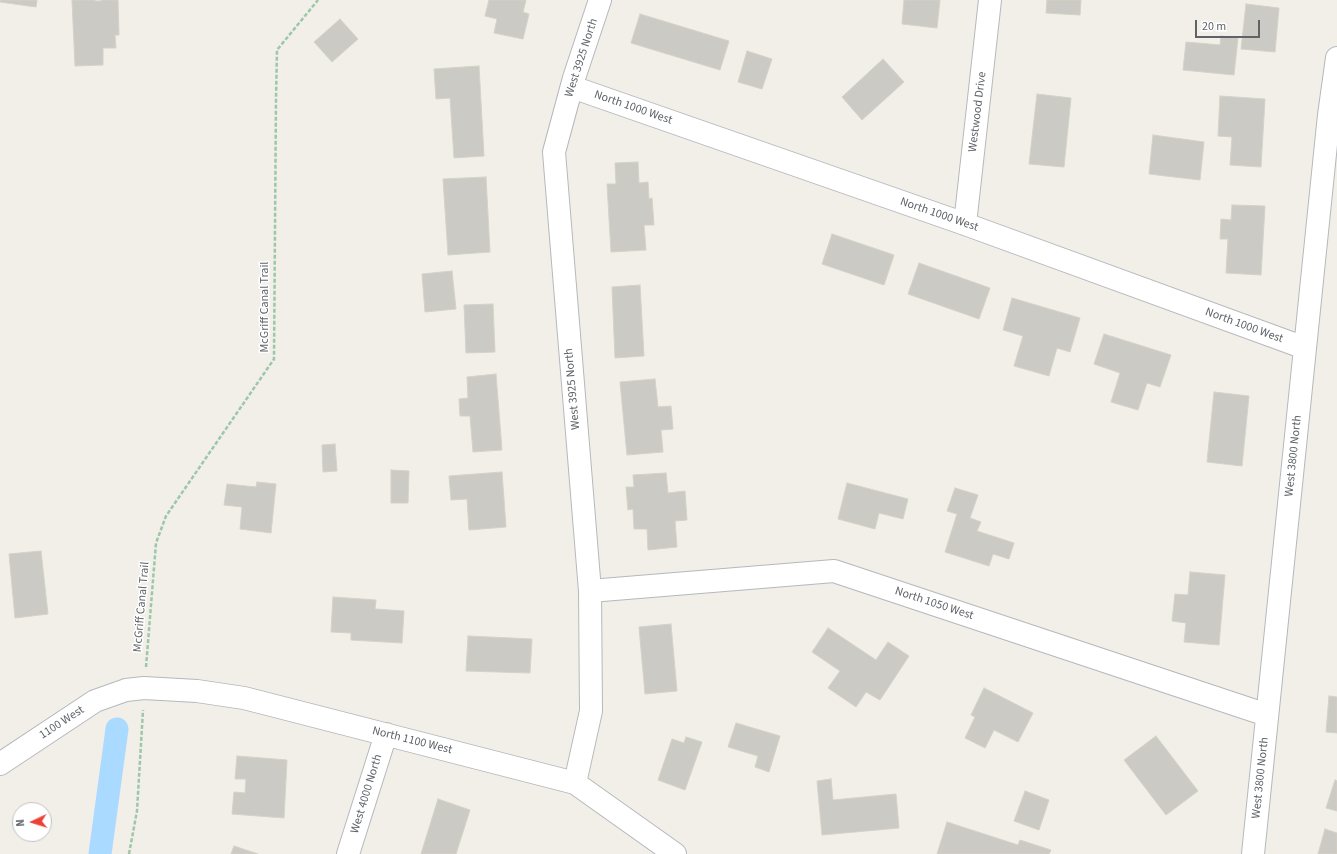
<!DOCTYPE html>
<style>
body{margin:0}
#map{position:relative;width:1337px;height:854px;overflow:hidden;background:#f1efe8;font-family:"Source Sans 3",sans-serif}
canvas{display:block}
.north{position:absolute;left:12px;top:802px;width:40px;height:40px;box-sizing:border-box;background:#fff;border:1px solid #bfc1c3;border-radius:50%;rotate:266deg;font-size:11px;font-weight:700;line-height:16px;text-align:center;color:#5f6368}
.north::after{content:'';display:block;margin:auto;width:14px;height:18px;background:#ea4335;clip-path:polygon(50% 0,100% 100%,50% 72%,0 100%)}
.scale{position:absolute;left:1195px;top:20px;width:65px;height:18px;box-sizing:border-box;border:2px solid #5f6368;border-top:0;padding-left:5px;font-size:12px;line-height:14px;white-space:nowrap;color:#5f6368;-webkit-text-stroke:3px #fff;paint-order:stroke}
</style>
<div id="map">
<canvas width="1337" height="854"></canvas>
<div class="north">N</div>
<div class="scale">20 m</div>
</div>
<script>
const g = document.querySelector('canvas').getContext('2d');
g.lineJoin = 'round';
function shape(rows) {
  const path = new Path2D();
  for (const r of rows) {
    path.moveTo(r[0], r[1]);
    for (let i = 2; i < r.length; i += 2) path.lineTo(r[i], r[i + 1]);
  }
  return path;
}
function stroke(path, color, width, dash) {
  g.strokeStyle = color;
  g.lineWidth = width;
  g.lineCap = dash ? 'butt' : 'round';
  g.setLineDash(dash || []);
  g.stroke(path);
}
function fill(path, color) {
  g.fillStyle = color;
  g.fill(path, 'evenodd');
}
function label(font, color, halo, rows, align = 'center') {
  g.font = font + ' "Source Sans 3",sans-serif';
  g.lineWidth = 3;
  g.setLineDash([]);
  g.textBaseline = 'middle';
  g.strokeStyle = halo;
  g.fillStyle = color;
  for (const [text, x, y, turn = 0] of rows) {
    g.save();
    g.translate(x, y);
    g.rotate((+turn || 0) * Math.PI / 180);
    g.textAlign = isNaN(turn) ? turn : align;
    if (halo) g.strokeText(text, 0, 0);
    g.fillText(text, 0, 0);
    g.restore();
  }
}
stroke(shape([
 [100,854,117,729]
]), '#aadaff', 23);
const building = shape([
 [0,0,37,0,36,7,0,2,0,0],
 [72,0,95,0,95,1,101,1,101,0,118,0,119,35,115,35,116,48,103,48,103,65,75,66,72,0],
 [489,0,526,0,523,12,529,14,523,39,494,33,497,19,485,16,489,0],
 [904,0,940,0,937,28,902,24,904,0],
 [1047,0,1081,0,1080,15,1046,13,1047,0],
 [1246,4,1279,8,1275,52,1241,49,1246,4],
 [640,14,729,41,720,70,631,43,640,14],
 [340,19,358,39,332,62,314,42,340,19],
 [1221,36,1238,38,1234,75,1183,70,1186,42,1220,45,1221,36],
 [747,51,772,59,762,89,738,82,747,51],
 [883,59,904,82,862,120,842,97,883,59],
 [479,66,484,156,454,158,450,98,436,99,434,69,479,66],
 [1037,94,1071,98,1064,167,1029,164,1037,94],
 [1220,96,1265,99,1261,167,1230,165,1232,137,1218,136,1220,96],
 [1153,135,1204,142,1200,180,1149,174,1153,135],
 [638,162,639,183,648,182,649,199,652,198,654,225,644,225,646,250,611,252,607,184,616,184,615,163,638,162],
 [486,177,490,252,448,255,443,179,486,177],
 [1232,205,1265,206,1261,275,1226,273,1228,239,1220,239,1221,219,1231,220,1232,205],
 [832,234,894,255,884,285,822,264,832,234],
 [919,263,990,288,979,319,908,294,919,263],
 [452,271,456,309,425,312,422,274,452,271],
 [640,285,644,356,615,358,612,287,640,285],
 [1012,298,1080,318,1070,352,1057,348,1049,376,1014,366,1023,336,1003,330,1012,298],
 [493,304,495,352,466,353,464,305,493,304],
 [1104,334,1171,355,1160,387,1147,383,1138,410,1111,402,1120,373,1094,364,1104,334],
 [496,374,502,450,473,452,470,416,460,416,459,399,468,398,467,377,496,374],
 [655,379,658,407,671,406,673,429,661,430,663,452,627,455,620,382,655,379],
 [1214,392,1249,396,1242,466,1207,462,1214,392],
 [335,444,337,471,323,472,322,445,335,444],
 [391,470,409,471,408,503,391,503,391,470],
 [502,472,506,527,469,530,467,499,451,500,449,476,502,472],
 [666,473,668,493,685,491,687,520,675,521,677,547,648,550,647,529,634,529,633,509,628,510,626,487,634,487,633,475,666,473],
 [257,482,276,484,271,533,240,529,242,507,224,505,227,484,256,487,257,482],
 [847,483,908,499,903,519,879,513,875,529,838,519,847,483],
 [955,488,978,495,970,518,981,522,977,531,1014,543,1009,559,993,554,989,566,945,552,957,514,947,511,955,488],
 [41,551,48,614,15,618,9,554,41,551],
 [1190,572,1225,575,1219,645,1184,642,1186,623,1172,621,1175,594,1188,595,1190,572],
 [333,597,376,600,375,609,404,611,402,643,351,640,351,633,331,632,333,597],
 [671,624,677,691,645,694,639,627,671,624],
 [828,628,876,660,888,642,909,656,880,700,866,692,856,707,828,688,840,671,812,652,828,628],
 [468,636,532,639,530,673,466,671,468,636],
 [984,688,1033,713,1018,742,994,730,985,748,965,738,975,717,971,715,984,688],
 [1329,696,1337,697,1337,733,1326,732,1329,696],
 [736,723,780,736,769,772,755,767,758,756,728,747,736,723],
 [1156,736,1198,791,1166,815,1124,760,1156,736],
 [686,737,702,742,685,790,658,780,672,739,684,743,686,737],
 [237,756,287,760,284,818,232,814,234,792,245,793,246,779,235,779,237,756],
 [831,779,833,800,896,794,899,828,822,835,817,781,831,779],
 [1335,780,1337,781,1337,811,1326,808,1335,780],
 [1025,791,1049,800,1039,830,1014,821,1025,791],
 [438,799,470,810,456,854,421,854,438,799],
 [947,822,1018,845,1020,840,1051,850,1049,854,937,854,947,822],
 [1325,829,1337,833,1337,854,1318,854,1325,829],
 [234,846,258,854,231,854,234,846]
]);
fill(building, '#cccac5');
stroke(building, '#d6d1c6', 1);
const street = shape([
 [572,87,965,224,1305,348],
 [965,224,990,0],
 [590,591,834,571,1267,715],
 [0,764,95,701,126,690,144,688,197,691,244,698,575,783,675,854],
 [575,783,591,711,590,591,554,152,574,78,600,0],
 [348,854,386,734],
 [1253,854,1329,115,1337,58]
]);
stroke(street, '#b5b8bc', 24);
stroke(shape([
 [146,667,156,543,166,516,274,359,276,98,277,50,318,0],
 [129,854,137,811,143,710]
]), '#9cc7a9', 2.5, [4, 2]);
stroke(street, '#fff', 22);
label('12px', '#5f6368', '#fff', [
 ["West 3925 North",582,58,-72],
 ["North 1000 West",633,108,19],
 ["Westwood Drive",978,112,-83],
 ["North 1000 West",939,215,19],
 ["McGriff Canal Trail",265,307,-90],
 ["North 1000 West",1244,326,20],
 ["West 3925 North",573,389,-95],
 ["West 3800 North",1294,456,-84],
 ["North 1050 West",934,604,18],
 ["McGriff Canal Trail",142,607,-85],
 ["1100 West",62,723,-33],
 ["North 1100 West",412,741,14],
 ["West 3800 North",1261,778,-84],
 ["West 4000 North",367,794,-73]
]);
</script>
